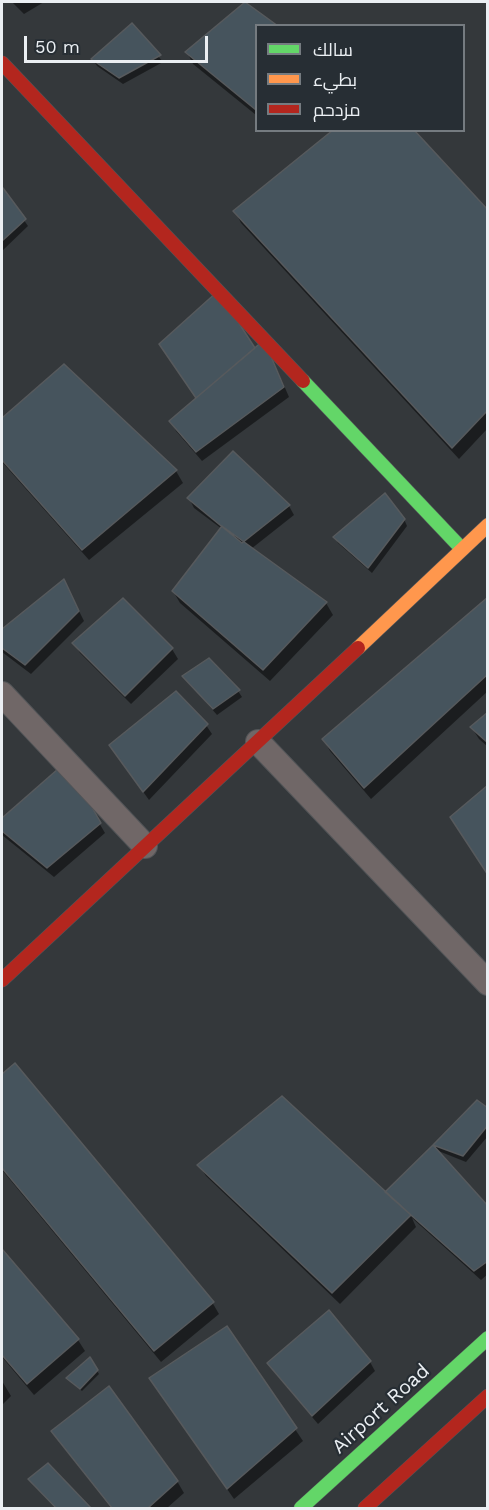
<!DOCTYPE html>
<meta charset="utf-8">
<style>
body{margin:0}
#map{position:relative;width:489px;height:1510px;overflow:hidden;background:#34383b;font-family:"Work Sans",Cairo,sans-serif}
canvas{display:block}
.frame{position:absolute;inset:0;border:3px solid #ebeff3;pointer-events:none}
.legend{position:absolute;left:255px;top:24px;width:210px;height:108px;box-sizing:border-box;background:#272e34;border:2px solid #757b80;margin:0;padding:8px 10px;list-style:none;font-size:18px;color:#ebeff3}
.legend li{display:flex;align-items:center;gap:12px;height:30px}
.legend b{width:30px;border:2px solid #757b80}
.scale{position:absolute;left:24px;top:36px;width:184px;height:27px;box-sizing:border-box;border:3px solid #ebeff3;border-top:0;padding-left:8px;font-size:18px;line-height:21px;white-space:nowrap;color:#ebeff3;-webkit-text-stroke:4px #272e34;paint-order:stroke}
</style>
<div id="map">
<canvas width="489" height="1510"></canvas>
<div class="frame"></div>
<ul class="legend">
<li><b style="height:8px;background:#63d668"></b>سالك</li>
<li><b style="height:8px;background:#ff974d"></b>بطيء</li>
<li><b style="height:8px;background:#b3261e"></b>مزدحم</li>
</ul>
<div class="scale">50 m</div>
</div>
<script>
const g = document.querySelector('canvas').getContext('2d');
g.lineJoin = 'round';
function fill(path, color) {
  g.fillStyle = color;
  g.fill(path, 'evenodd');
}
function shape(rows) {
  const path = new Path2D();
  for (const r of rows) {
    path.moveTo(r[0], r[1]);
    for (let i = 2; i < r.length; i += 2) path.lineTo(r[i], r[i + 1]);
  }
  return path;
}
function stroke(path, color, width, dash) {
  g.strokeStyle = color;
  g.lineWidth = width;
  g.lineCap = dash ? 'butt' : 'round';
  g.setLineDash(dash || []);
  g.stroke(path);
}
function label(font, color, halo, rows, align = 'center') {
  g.font = font + ' "Work Sans",sans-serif';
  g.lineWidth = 4.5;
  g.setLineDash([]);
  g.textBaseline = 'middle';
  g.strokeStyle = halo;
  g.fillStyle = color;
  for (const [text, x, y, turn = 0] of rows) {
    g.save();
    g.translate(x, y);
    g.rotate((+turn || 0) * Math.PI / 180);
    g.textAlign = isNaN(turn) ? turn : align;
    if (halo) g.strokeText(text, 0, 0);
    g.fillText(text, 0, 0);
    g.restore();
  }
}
fill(shape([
 [12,2,44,2,24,14],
 [245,4,256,26,256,115,193,64,187,52],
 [132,25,163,62,123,84,97,66,93,59],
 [3,190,28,226,2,251,2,192],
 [235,211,488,212,488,428,459,459,241,223],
 [269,351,289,397,202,461,176,431,171,421,197,399],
 [64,366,176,471,183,483,89,560,2,462,2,420],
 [189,498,289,506,294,515,251,549,326,603,333,615,270,681,180,603,173,591,222,529,194,508],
 [404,519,407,526,372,573,338,543,335,537],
 [64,581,84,621,31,674,2,652,2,631],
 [488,599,488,691,371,799,330,751,324,740],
 [123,600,172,649,178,659,131,704,80,653,74,643],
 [184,677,238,691,242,697,217,715],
 [488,714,488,747,479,739,472,728],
 [206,725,212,734,149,800,117,755],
 [65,764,105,833,54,877,2,835,2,820],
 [15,1065,212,1302,219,1314,161,1362,2,1170,2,1076],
 [477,1102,488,1110,488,1136,466,1162,436,1150,488,1208,488,1274,481,1280,412,1218,416,1227,340,1304,206,1176,199,1165,386,1194],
 [2,1251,78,1340,85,1351,34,1395,2,1357],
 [227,1328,303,1441,234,1499,158,1390],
 [90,1360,99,1374,82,1391,68,1379],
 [370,1362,375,1371,318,1424,274,1372,269,1363],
 [2,1381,11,1396,2,1405],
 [53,1431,177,1481,184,1493,167,1508,111,1508,60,1443],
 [48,1465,89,1508,55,1508,34,1486,30,1480]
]), '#0007');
const building = shape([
 [245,2,278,26,256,26,256,110,185,52,245,2],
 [132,23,161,55,119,78,91,59,132,23],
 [333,130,414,130,488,210,488,410,452,448,233,211,333,130],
 [3,188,26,219,2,241,2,190,3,188],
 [218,291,255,348,196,398,159,344,218,291],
 [264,340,284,387,196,452,169,421,264,340],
 [64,364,177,470,82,550,2,460,2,418,64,364],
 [233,451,290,505,242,543,187,498,233,451],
 [385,493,405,519,368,568,333,537,385,493],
 [222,526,327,602,263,670,172,591,222,526],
 [64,579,79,611,25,665,2,648,2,629,64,579],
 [488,597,488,674,364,788,322,739,488,597],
 [123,598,173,648,125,696,72,643,123,598],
 [209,658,240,690,213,709,182,676,209,658],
 [176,691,208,724,143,792,109,745,176,691],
 [488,712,488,743,470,727,488,712],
 [66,762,101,823,47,868,2,831,2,818,66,762],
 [488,785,488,875,450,817,488,785],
 [15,1063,214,1302,154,1351,2,1168,2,1074,15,1063],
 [282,1096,411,1215,332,1293,197,1165,282,1096],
 [477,1100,488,1108,488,1125,463,1156,433,1145,477,1100],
 [433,1145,488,1206,488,1261,474,1271,385,1192,433,1145],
 [2,1249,79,1339,27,1384,2,1355,2,1249],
 [329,1310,371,1361,312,1416,267,1363,329,1310],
 [227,1326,297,1428,227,1489,149,1378,227,1326],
 [90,1357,98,1370,80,1389,66,1378,90,1357],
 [109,1386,178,1481,148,1508,112,1508,51,1431,109,1386],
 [48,1463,91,1508,56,1508,28,1479,48,1463]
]);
fill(building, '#46545d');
stroke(building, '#575a5d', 1.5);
const street = shape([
 [2,694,145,846],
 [258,742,488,983]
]);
const fast = shape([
 [303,381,462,549],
 [301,1508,488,1338]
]);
const slow = shape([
 [358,648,488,525]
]);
const jam = shape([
 [2,63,303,381],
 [2,980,358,648],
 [365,1508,488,1396]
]);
stroke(street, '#525558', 26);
stroke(fast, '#525558', 15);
stroke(slow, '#525558', 15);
stroke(jam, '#525558', 15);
stroke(street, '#706767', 24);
stroke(fast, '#63d668', 14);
stroke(slow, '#ff974d', 14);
stroke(jam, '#b3261e', 14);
label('20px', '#ebeff3', '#272e34', [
 ["Airport Road",381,1409,-42]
]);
</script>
